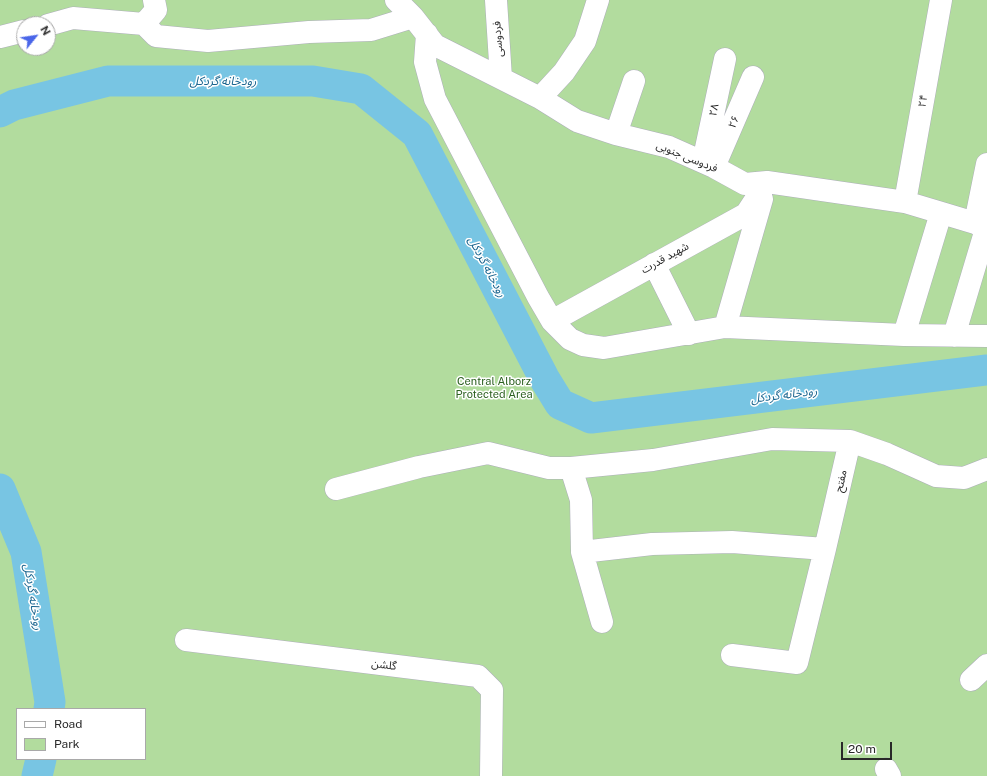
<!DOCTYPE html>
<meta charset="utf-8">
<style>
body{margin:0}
#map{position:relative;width:987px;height:776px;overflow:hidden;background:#eae5dd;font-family:"Public Sans",sans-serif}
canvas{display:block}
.legend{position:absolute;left:16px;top:708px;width:130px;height:52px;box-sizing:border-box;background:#fff;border:1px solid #a9a9a9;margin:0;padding:5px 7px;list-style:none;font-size:12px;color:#292929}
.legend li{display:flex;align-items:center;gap:8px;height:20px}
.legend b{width:20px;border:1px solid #a9a9a9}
.north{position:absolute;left:16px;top:16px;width:40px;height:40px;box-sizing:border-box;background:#fff;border:1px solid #a9a9a9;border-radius:50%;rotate:60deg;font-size:11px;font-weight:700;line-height:16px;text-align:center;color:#292929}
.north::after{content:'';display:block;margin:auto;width:14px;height:18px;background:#4a66e9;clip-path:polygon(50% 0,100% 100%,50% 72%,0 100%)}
.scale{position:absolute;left:841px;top:742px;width:51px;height:18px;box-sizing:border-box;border:2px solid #292929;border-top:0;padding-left:5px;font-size:12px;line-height:14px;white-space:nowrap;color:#292929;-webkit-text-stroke:3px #fff;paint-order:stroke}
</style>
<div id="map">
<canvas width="987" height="776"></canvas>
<ul class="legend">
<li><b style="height:5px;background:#fff"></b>Road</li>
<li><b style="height:11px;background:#b2dc9e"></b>Park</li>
</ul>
<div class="north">N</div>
<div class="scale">20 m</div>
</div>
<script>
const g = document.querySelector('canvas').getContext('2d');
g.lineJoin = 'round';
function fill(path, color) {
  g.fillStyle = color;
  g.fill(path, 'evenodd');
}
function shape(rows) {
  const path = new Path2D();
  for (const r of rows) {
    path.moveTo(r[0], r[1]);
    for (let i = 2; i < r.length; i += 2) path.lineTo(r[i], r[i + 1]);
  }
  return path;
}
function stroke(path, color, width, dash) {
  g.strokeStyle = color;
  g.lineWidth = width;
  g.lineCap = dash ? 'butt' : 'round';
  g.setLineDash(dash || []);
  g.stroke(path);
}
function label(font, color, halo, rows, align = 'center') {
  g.font = font + ' "Public Sans","Noto Sans Arabic",sans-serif';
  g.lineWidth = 3;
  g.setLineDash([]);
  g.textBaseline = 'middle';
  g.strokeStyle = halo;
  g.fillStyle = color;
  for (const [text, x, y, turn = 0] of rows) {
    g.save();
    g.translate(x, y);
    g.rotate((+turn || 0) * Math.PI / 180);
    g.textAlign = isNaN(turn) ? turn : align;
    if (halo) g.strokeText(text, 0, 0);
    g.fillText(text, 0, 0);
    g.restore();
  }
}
fill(shape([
 [0,0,987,0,987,776,0,776],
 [24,24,48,24,48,48,24,48],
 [17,709,145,709,145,759,17,759]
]), '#b2dc9e');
stroke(shape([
 [0,112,14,105,108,81,313,81,361,89,417,134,544,378,560,404,591,418,987,370],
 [0,489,26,552,50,702,49,709],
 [37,776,41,759]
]), '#78c5e3', 31);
const minor = shape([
 [396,0,413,17,435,45,540,98,577,121,616,134,669,147,714,167,745,184,767,182,905,202,975,223,987,229],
 [496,0,501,78],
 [144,24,156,36,208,41,309,32,371,30,413,17],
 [48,25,73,18,144,24,156,10,154,0],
 [427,34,425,62,435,99,538,297,552,321,570,339,583,345,604,348,725,327,904,335,987,336],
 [0,37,24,31],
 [540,98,564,72,585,41,598,0],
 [616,134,634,81],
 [703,162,725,59],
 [714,167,753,77],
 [905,202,941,0],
 [975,223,987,164],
 [654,264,689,334],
 [552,321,746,214,767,182],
 [725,327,762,199],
 [904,335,941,213],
 [954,336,986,229],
 [571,468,653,460,772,439,850,441],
 [336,489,419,467,488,453,549,468,571,468,581,500,582,552],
 [602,622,582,552,652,544,732,542,825,549],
 [186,640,478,676,492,690,491,776],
 [732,655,797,663,825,549,850,441,887,454,936,476,964,478,987,469],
 [971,680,987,665],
 [886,769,890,776]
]);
stroke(minor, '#adafb9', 23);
stroke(minor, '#fff', 22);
label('11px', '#292929', '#fff', [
 ["فردوسی",498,39,-94],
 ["۲۴",923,101,-80],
 ["۲۸",714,110,-78],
 ["۲۶",734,122,-67],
 ["فردوسی جنوبی",687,157,22],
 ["شهید قدرت",665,258,-29],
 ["مفتح",841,481,-77],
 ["گلشن",384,665,7]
]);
label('11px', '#2c6020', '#fff', [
 ["Central Alborz",494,382],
 ["Protected Area",494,395]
]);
label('italic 12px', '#19648e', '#fff', [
 ["رودخانه گردکل",223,81],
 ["رودخانه گردکل",487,267,62],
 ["رودخانه گردکل",784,395,-7],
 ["رودخانه گردکل",33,597,81]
]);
</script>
